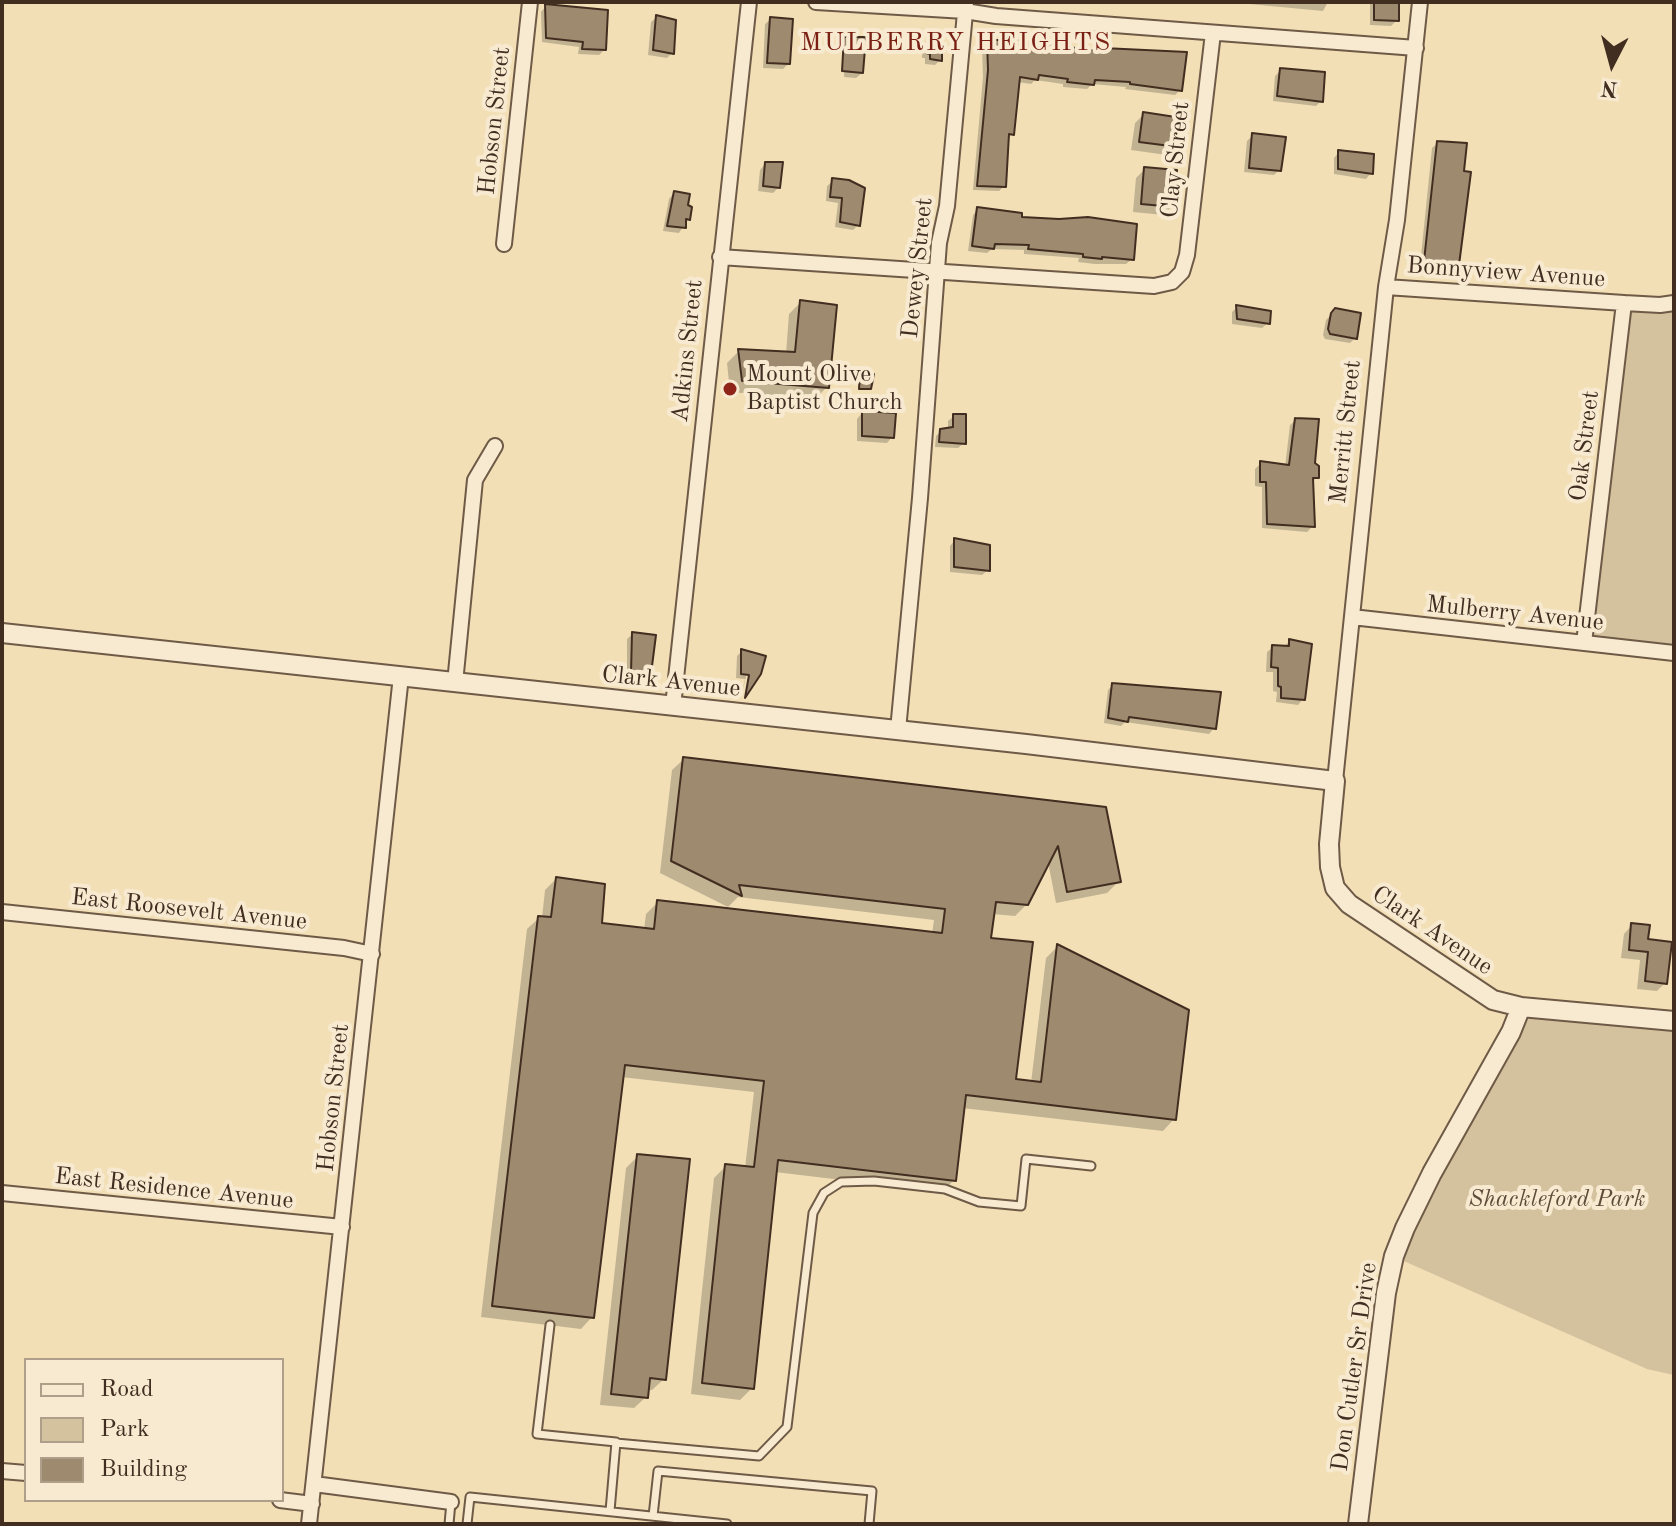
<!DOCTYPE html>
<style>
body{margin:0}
#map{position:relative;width:1676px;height:1526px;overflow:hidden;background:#f2dfb6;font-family:"Old Standard TT",serif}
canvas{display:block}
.frame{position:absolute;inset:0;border:4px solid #422d21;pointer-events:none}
.legend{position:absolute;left:24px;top:1358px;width:260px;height:144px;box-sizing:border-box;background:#f7ead0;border:2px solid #af9e8a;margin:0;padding:10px 14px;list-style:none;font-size:24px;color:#422d21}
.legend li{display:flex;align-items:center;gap:16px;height:40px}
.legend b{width:40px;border:2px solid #af9e8a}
.north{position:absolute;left:1572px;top:24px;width:80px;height:80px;-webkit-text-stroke:6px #f7ead0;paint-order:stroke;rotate:186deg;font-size:22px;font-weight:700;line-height:32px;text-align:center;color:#422d21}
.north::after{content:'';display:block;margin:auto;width:28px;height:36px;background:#422d21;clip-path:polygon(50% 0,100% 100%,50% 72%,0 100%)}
</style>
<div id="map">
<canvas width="1676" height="1526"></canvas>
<div class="frame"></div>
<ul class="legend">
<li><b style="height:10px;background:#f7ead0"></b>Road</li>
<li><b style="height:22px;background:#d4c19d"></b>Park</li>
<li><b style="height:22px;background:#9e8a6e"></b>Building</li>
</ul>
<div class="north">N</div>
</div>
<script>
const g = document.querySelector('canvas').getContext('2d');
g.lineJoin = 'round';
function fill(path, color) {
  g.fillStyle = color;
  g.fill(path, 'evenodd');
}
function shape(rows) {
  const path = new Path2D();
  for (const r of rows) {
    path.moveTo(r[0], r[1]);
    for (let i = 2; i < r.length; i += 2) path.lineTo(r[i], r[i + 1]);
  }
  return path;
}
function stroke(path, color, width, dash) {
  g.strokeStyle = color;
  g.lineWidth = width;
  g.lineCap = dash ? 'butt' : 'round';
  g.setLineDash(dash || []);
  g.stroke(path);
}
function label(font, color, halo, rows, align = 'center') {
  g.font = font + ' "Old Standard TT",serif';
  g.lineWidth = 8;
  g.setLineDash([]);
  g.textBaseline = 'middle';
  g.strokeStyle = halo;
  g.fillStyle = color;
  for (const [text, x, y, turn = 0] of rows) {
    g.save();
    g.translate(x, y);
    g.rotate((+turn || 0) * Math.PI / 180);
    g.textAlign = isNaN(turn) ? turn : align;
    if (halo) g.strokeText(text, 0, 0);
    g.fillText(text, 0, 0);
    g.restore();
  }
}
fill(shape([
 [1627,308,1674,308,1674,652,1586,642],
 [1523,1011,1674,1025,1674,1375,1647,1369,1397,1258]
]), '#d4c19d');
fill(shape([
 [1249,2,1328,2,1323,11,1249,4],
 [1370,2,1397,2,1397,20,1391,26,1370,25],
 [546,6,604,50,599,55,578,54,579,47,542,42,541,12],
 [657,17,672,53,667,58,648,55,651,22],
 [771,19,788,64,783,69,763,68,765,24],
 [845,39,862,73,856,78,844,77,846,41,842,41],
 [928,39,940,60,935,65,925,64,925,58,922,58,923,44],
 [988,42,1100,54,1104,50,1180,90,1175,95,1125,89,1126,87,1092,84,1087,89,1063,87,1063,84,1035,80,1031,84,1017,82,1012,134,1007,139,1004,186,999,191,973,190,983,77,982,47],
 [1281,70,1321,101,1316,106,1273,101,1275,76],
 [1144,114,1176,146,1167,155,1131,150,1135,123],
 [1252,136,1279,170,1274,175,1244,172,1247,141],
 [1438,143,1457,265,1452,270,1420,266,1432,148],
 [1339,152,1371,173,1366,179,1334,174,1334,158],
 [765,164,778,188,773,193,758,191,760,170],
 [1145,169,1172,206,1164,215,1133,212,1136,178],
 [833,181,858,225,853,230,835,227,838,203,826,201,827,186],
 [674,193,686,207,688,219,679,233,663,231,669,199],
 [978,209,1132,259,1126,264,1095,264,1078,262,1079,258,1024,254,1024,250,992,249,987,253,968,251,973,215],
 [801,302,827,387,815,399,730,392,727,363,739,351,786,354,789,314],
 [1237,307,1268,323,1262,328,1232,324,1232,312],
 [1336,310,1355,338,1350,343,1325,339,1323,335,1326,320],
 [862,413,892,437,887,443,857,441,857,419],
 [954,416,964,443,958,448,935,447,936,436,941,431,948,430,948,421],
 [1296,420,1317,477,1311,483,1313,526,1307,532,1262,528,1262,487,1255,486,1255,469,1260,464,1285,467,1290,425],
 [955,540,988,570,982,575,950,572,950,546],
 [633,634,649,673,643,678,627,678,627,639],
 [1290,641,1303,699,1298,705,1276,702,1277,692,1273,691,1273,672,1266,672,1267,652,1273,647,1283,647],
 [742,651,753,665,749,664,741,698,745,679,736,678,737,656],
 [1113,685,1214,728,1209,734,1125,722,1121,726,1104,723,1108,690],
 [684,759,1105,809,1118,882,1107,893,1056,903,1048,862,1027,904,1015,916,992,914,989,939,1014,1081,1031,1083,1046,958,1057,947,1174,1119,1163,1131,962,1108,954,1180,942,1192,775,1172,752,1388,740,1400,691,1394,714,1178,726,1166,745,1168,754,1092,621,1077,592,1317,581,1329,481,1317,527,929,539,918,542,918,545,890,556,879,600,925,644,930,646,914,658,902,932,934,934,920,738,897,728,907,660,873,672,770],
 [1632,925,1646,941,1665,983,1657,991,1637,989,1640,960,1621,958,1624,934],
 [638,1156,664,1379,652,1390,647,1390,646,1397,634,1408,600,1405,626,1168]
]), '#0003');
const building = shape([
 [1374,2,1399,2,1399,21,1374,20,1374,2],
 [545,4,608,10,606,50,582,49,583,42,546,38,545,4],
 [656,15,676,20,674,54,653,50,656,15],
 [770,17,793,19,790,64,767,63,770,17],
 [844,37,866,37,863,73,842,71,844,37],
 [928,37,942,39,942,61,930,59,930,54,926,53,928,37],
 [987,40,1021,40,1103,52,1103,48,1187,52,1182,91,1130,84,1130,82,1095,80,1094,85,1067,82,1068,79,1039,75,1038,80,1020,77,1014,135,1009,134,1006,187,977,186,988,70,987,40],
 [1280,68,1325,72,1323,102,1277,96,1280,68],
 [1143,112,1182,118,1178,147,1139,142,1143,112],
 [1252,133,1286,137,1281,171,1249,168,1252,133],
 [1437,141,1467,143,1464,171,1471,172,1459,265,1424,261,1437,141],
 [1338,150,1374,154,1373,174,1338,169,1338,150],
 [765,162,783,162,780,188,763,186,765,162],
 [1144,167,1177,170,1174,207,1141,204,1144,167],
 [832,178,849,180,865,188,860,226,840,222,842,198,830,197,832,178],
 [674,191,690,194,688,205,692,207,690,220,686,219,686,228,667,226,674,191],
 [977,207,1022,213,1022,217,1059,219,1088,217,1137,224,1134,260,1102,257,1102,259,1083,257,1083,254,1028,249,1029,245,995,244,994,249,972,246,977,207],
 [800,300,837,305,829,388,742,381,738,349,795,352,800,300],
 [1236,305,1271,311,1270,324,1237,319,1236,305],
 [1335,308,1361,313,1357,339,1330,334,1328,329,1331,313,1335,308],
 [860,373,874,374,871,389,859,389,860,373],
 [862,411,896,413,894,438,862,436,862,411],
 [953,414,966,414,966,444,939,442,940,429,953,427,953,414],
 [1295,418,1319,419,1315,463,1319,466,1319,478,1313,478,1315,527,1267,524,1266,482,1260,482,1260,461,1289,465,1295,418],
 [954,538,990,545,990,571,954,567,954,538],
 [632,632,656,635,651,674,631,673,632,632],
 [1289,639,1312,644,1305,700,1281,698,1281,687,1278,686,1278,668,1271,667,1272,645,1289,646,1289,639],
 [741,649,766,656,761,674,745,698,749,675,741,674,741,649],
 [1112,683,1221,692,1216,729,1129,717,1128,722,1108,718,1112,683],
 [683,757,1106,807,1121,882,1067,892,1058,846,1028,905,996,902,991,938,1033,942,1016,1079,1041,1082,1057,944,1189,1010,1176,1120,966,1095,956,1181,778,1160,754,1389,702,1383,725,1164,754,1167,764,1081,625,1065,594,1318,492,1306,538,916,551,917,556,877,605,884,602,923,654,929,657,900,942,933,945,909,739,885,742,896,671,861,683,757],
 [1631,923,1650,925,1648,939,1672,942,1667,984,1645,981,1648,952,1629,950,1631,923],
 [637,1154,690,1159,666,1380,650,1378,648,1398,611,1394,637,1154]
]);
fill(building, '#9e8a6e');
stroke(building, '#422d21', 2);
const service = shape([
 [550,1325,537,1434,616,1442,610,1511],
 [616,1443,759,1456,787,1427,813,1213,824,1193,841,1182,874,1181,945,1189,979,1202,1021,1206,1026,1159,1091,1166],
 [653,1516,658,1471,872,1491,869,1524],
 [449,1524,451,1502],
 [467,1524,470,1497,727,1524]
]);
const minor = shape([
 [816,2,965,11,996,16,1416,48],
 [504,244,530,2],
 [720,257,1154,286,1172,282,1182,272,1187,255,1213,33],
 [1386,287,1624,303,1660,305,1674,303],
 [1352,617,1674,653],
 [1584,643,1624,303],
 [455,683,475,480,495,446],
 [673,706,749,2],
 [898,730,920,498,939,243,947,206,966,2],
 [1335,781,1386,287,1397,220,1420,2],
 [2,912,344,948,372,954],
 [2,1193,342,1227],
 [2,1471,26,1473],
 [314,1484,451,1502],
 [280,1500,312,1504],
 [309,1524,401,676]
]);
const tertiary = shape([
 [2,633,1026,744,1335,781,1329,844,1330,867,1335,888,1349,904,1493,1000,1521,1007,1674,1021],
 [1358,1524,1386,1293,1394,1256,1405,1228,1432,1173,1511,1032,1521,1007]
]);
stroke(service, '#6e5a46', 11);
stroke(minor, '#6e5a46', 18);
stroke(tertiary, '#6e5a46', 22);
stroke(service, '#f7ead0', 7);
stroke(minor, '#f7ead0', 14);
stroke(tertiary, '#f7ead0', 18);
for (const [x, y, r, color] of [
 [730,389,8,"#8f2418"]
]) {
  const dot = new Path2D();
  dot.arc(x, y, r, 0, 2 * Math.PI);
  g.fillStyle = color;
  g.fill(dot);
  stroke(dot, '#f7ead0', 3);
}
label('24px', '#422d21', '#f7ead0', [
 ["Hobson Street",495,121,-84],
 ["Clay Street",1176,160,-84],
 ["Dewey Street",918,268,-84],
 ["Bonnyview Avenue",1506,273,4],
 ["Adkins Street",688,351,-84],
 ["Merritt Street",1346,432,-84],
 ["Oak Street",1585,446,-83],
 ["Mulberry Avenue",1515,614,6],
 ["Clark Avenue",671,682,6],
 ["East Roosevelt Avenue",189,910,6],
 ["Clark Avenue",1432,931,34],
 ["Hobson Street",334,1098,-84],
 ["East Residence Avenue",174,1189,6],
 ["Don Cutler Sr Drive",1355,1367,-82]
]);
label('24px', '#422d21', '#f7ead0', [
 ["Mount Olive",746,375],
 ["Baptist Church",746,403]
], 'left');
label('italic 24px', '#5f4b3a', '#f7ead0', [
 ["Shackleford Park",1557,1200]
]);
g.letterSpacing = '2px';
label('26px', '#7a1f14', '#f7ead0', [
 ["MULBERRY HEIGHTS",956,43]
]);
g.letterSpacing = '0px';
</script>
